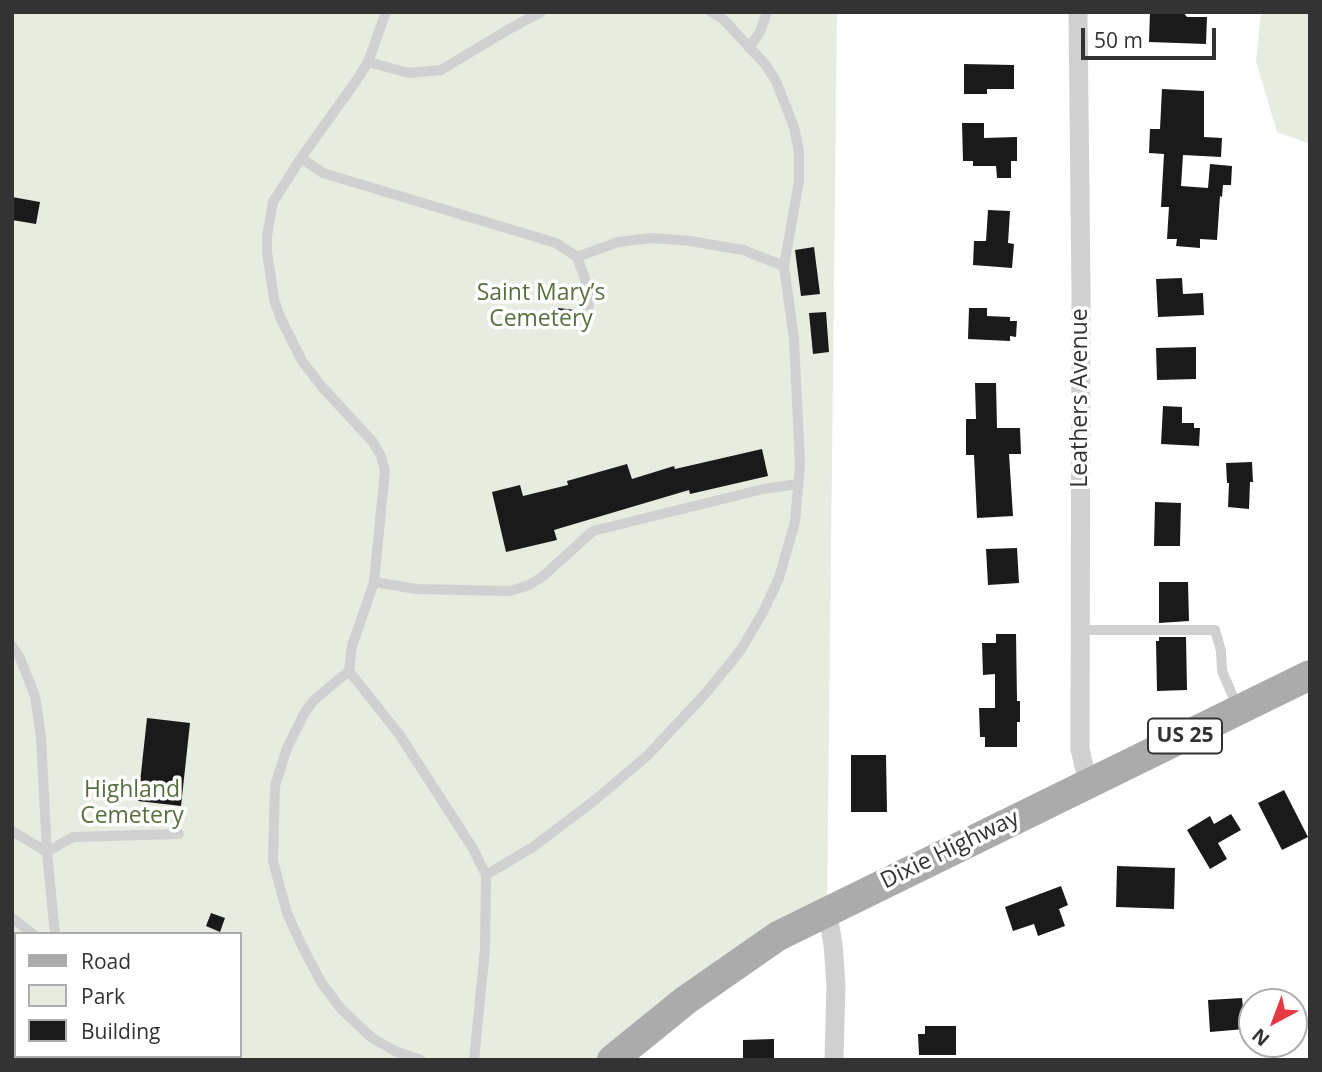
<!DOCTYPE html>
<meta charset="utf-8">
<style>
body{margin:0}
#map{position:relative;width:1322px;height:1072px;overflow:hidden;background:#fff;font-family:"Open Sans",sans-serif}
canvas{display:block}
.frame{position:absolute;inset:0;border:14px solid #333;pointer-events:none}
.legend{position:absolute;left:14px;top:932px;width:228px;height:126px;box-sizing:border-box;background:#fff;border:2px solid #adadad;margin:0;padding:9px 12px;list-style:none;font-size:21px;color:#333}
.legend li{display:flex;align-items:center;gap:14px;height:35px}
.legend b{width:35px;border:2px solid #adadad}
.north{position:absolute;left:1238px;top:988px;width:70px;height:70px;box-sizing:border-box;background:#fff;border:2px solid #adadad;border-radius:50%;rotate:221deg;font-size:19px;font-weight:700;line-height:28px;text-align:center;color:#333}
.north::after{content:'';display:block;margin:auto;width:24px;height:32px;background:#e63946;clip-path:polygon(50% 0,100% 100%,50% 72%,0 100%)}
.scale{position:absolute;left:1081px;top:28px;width:135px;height:32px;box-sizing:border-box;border:4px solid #333;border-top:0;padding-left:9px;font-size:21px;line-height:24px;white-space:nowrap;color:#333;-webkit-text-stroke:5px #fff;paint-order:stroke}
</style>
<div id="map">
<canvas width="1322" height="1072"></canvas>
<div class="frame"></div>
<ul class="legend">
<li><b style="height:9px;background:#ababab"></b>Road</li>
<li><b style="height:19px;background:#e6ecdf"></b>Park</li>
<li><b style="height:19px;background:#1a1a1a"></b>Building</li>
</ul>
<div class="north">N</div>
<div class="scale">50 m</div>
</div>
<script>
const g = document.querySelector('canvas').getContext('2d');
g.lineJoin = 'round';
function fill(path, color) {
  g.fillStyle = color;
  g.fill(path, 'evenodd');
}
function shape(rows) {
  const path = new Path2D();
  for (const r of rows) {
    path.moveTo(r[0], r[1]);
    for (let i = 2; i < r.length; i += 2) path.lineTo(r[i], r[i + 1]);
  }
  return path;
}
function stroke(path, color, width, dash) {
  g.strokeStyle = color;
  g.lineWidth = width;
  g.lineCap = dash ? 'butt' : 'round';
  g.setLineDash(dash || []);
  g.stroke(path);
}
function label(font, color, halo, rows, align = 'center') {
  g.font = font + ' "Open Sans",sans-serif';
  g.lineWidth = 7;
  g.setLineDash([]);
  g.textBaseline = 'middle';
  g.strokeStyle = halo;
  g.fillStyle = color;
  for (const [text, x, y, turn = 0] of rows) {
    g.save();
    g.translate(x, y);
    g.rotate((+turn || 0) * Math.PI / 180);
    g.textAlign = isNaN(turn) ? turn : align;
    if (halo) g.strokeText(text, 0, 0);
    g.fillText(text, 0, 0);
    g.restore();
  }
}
fill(shape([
 [12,12,837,12,827,910,612,1060,12,1060],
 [16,934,240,934,240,1056,16,1056],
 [1261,12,1310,12,1310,144,1277,132,1256,61]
]), '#e6ecdf');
fill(shape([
 [1150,12,1183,12,1187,17,1207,17,1206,44,1149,42],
 [964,64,1014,65,1014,89,987,89,987,94,964,94],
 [1162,89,1204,91,1204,137,1222,138,1221,157,1183,155,1181,186,1208,188,1210,164,1232,166,1231,185,1223,185,1222,197,1220,196,1217,240,1200,239,1200,248,1176,246,1177,239,1167,239,1169,207,1161,207,1164,154,1149,153,1150,129,1160,129],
 [962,123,984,123,984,138,1017,137,1017,161,1011,161,1011,178,997,178,996,166,973,166,973,161,963,161],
 [12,197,40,202,36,224,12,220],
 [988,210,1010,211,1008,243,1014,244,1012,268,973,265,974,241,986,241],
 [814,247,820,294,801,296,795,250],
 [1182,278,1183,294,1203,293,1204,315,1158,317,1156,279],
 [558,308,575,310,573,326,556,323],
 [969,308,987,308,987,316,1010,317,1010,321,1017,321,1016,337,1010,336,1010,341,968,339],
 [826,312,829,352,813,354,809,313],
 [1196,347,1196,379,1157,380,1156,348],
 [975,383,996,383,997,428,1020,428,1021,454,1009,454,1013,516,977,518,974,455,966,455,966,419,976,419],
 [1163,406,1182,407,1182,423,1194,423,1194,428,1200,428,1199,446,1161,444],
 [762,449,768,476,690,494,689,490,554,530,557,540,506,552,492,492,520,485,523,496,568,485,567,481,627,464,632,479,674,466,675,469],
 [1252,462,1253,482,1250,482,1249,509,1228,507,1229,483,1227,483,1226,463],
 [1155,502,1181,503,1180,546,1154,546],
 [1017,548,1019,583,988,585,986,549],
 [1159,582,1188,582,1189,621,1159,623],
 [996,634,1016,634,1017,701,1020,701,1020,722,1017,722,1017,747,985,747,985,737,980,737,979,708,995,708,995,674,983,675,982,643,996,643],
 [1159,637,1186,637,1187,690,1157,691,1156,641,1159,641],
 [147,718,190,723,181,806,138,801],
 [851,755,886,755,887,812,851,812],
 [1284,790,1308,837,1282,850,1258,803],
 [1231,814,1241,830,1218,843,1227,859,1210,869,1187,830,1210,816,1214,824],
 [1117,866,1175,868,1174,909,1116,907],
 [1061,886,1068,905,1059,909,1065,926,1038,936,1034,924,1013,931,1005,907],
 [211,913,225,918,220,932,206,926],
 [1242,998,1245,1029,1210,1032,1208,1000],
 [925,1026,956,1026,956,1055,919,1055,918,1034,925,1034],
 [774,1039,774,1060,743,1060,743,1040]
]), '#1a1a1a');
stroke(shape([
 [386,12,368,62,356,81,301,158,273,202,267,236,267,252,274,299,280,317,302,361,323,388,372,441,381,456,385,471,374,582,352,646,349,671,399,734,472,847,486,875,485,949,474,1060],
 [711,12,722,18,765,64,776,81,794,127,799,152,799,181,784,266],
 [749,48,760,32,767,12],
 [368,62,409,73,441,70,511,28,541,12],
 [301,158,323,173,556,243,577,257,618,242,652,238,690,241,743,250,784,266,794,339,800,464,795,522,779,578,762,614,740,651,706,693,647,756,595,800,533,847,486,875],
 [577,257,588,287,589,320],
 [374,582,416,589,510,591,529,585,542,577,593,531,763,489,798,484],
 [1080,630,1215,630,1221,651,1222,671,1237,706],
 [12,646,20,658,35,696,41,737,47,852,73,837,179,834],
 [349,671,314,700,305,712,287,748,275,786,273,861,287,913,301,944,321,982,341,1009,372,1038,395,1051,421,1060],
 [12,831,47,852,55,934],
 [12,918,33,934],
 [113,1056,115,1060]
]), '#d0d0d0', 10);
stroke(shape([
 [1078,12,1081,293,1080,749,1088,783],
 [827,910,833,944,836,985,834,1060]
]), '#d0d0d0', 19);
stroke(shape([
 [612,1060,686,1000,778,936,1310,675]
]), '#ababab', 30);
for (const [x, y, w] of [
 [1185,736,74]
]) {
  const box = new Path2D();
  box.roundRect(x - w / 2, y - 17.5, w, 35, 5);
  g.fillStyle = '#fff';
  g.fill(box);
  stroke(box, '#333', 2);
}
label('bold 21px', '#333', null, [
 ["US 25",1185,736]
]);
label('23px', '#56703f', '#fff', [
 ["Saint Mary’s",541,293],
 ["Cemetery",541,319],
 ["Highland",132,790],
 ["Cemetery",132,816]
]);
label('23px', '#333', '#fff', [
 ["Leathers Avenue",1080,398,-90],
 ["Dixie Highway",950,850,-26]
]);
</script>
